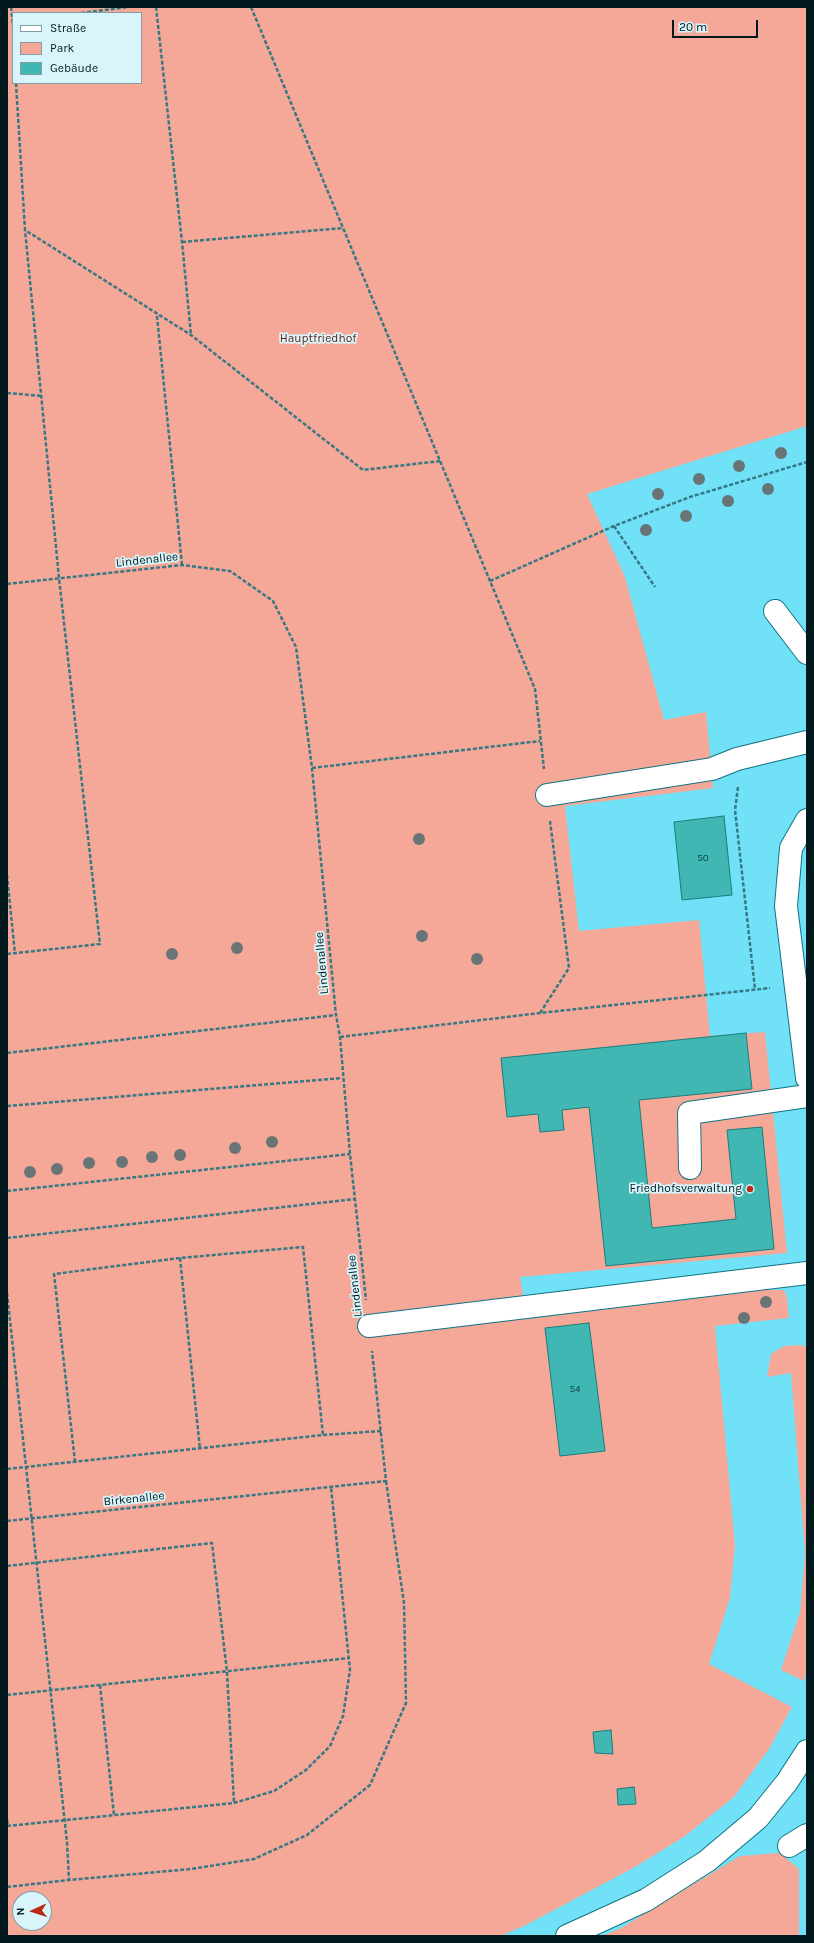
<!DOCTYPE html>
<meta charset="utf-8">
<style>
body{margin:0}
#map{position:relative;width:814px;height:1943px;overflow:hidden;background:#70e1f6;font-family:Karla,sans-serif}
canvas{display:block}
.frame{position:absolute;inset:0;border:8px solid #01191d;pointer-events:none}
.legend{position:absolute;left:12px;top:12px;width:130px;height:72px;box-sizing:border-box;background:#d7f5fb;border:1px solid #819da2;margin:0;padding:5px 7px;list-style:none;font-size:12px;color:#01191d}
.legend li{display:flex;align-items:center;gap:8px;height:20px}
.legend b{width:20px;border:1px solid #819da2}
.north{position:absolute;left:12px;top:1891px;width:40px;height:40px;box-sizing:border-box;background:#d7f5fb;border:1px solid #819da2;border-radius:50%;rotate:267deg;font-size:11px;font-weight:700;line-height:16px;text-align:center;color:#01191d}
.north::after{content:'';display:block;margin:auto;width:14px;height:18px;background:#b82b14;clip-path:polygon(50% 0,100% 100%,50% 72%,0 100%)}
.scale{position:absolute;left:672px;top:20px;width:86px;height:18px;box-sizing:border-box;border:2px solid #01191d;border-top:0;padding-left:5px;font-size:12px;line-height:14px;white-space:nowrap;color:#01191d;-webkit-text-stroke:3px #d7f5fb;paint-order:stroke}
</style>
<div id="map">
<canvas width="814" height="1943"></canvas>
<div class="frame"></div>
<ul class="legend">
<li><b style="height:5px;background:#fff"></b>Straße</li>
<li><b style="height:11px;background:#f6a898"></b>Park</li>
<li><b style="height:11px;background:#40b7b3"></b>Gebäude</li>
</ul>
<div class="north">N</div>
<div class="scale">20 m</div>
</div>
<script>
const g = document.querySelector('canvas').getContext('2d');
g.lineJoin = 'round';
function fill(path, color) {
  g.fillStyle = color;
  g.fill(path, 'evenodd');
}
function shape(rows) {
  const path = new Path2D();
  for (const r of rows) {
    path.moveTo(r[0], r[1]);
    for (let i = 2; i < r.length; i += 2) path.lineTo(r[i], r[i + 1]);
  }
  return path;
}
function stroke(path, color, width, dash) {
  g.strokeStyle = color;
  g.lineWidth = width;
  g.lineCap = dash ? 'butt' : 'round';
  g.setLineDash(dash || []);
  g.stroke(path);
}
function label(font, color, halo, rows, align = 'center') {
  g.font = font + ' Karla,sans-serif';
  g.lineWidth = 3.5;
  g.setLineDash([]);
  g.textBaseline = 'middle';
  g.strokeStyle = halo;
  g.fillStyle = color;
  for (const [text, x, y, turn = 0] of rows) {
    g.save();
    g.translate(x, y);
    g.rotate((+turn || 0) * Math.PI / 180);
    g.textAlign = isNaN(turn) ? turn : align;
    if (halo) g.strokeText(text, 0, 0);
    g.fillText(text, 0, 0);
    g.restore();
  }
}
fill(shape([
 [7,7,807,7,807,426,587,494,625,577,664,720,706,712,713,788,565,806,579,931,699,920,710,1036,765,1032,787,1253,520,1277,527,1319,763,1290,784,1290,787,1298,789,1318,715,1326,735,1545,730,1598,709,1664,792,1707,769,1749,734,1797,685,1836,635,1867,524,1926,500,1936,7,1936],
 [13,13,141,13,141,83,13,83],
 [20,1899,44,1899,44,1923,20,1923],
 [802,1345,807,1348,807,1668,804,1681,781,1670,800,1612,805,1554,791,1373,767,1377,771,1354,784,1346],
 [780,1853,799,1869,799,1936,602,1936,621,1928,740,1856]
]), '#f6a898');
const building = shape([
 [724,816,732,895,682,900,674,822,724,816],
 [746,1033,752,1089,639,1100,652,1228,736,1219,727,1130,762,1127,774,1249,606,1266,589,1107,562,1110,564,1130,540,1132,538,1114,507,1117,501,1058,746,1033],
 [589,1323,605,1451,560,1456,545,1328,589,1323],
 [611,1730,613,1754,595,1753,593,1732,611,1730],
 [634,1787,636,1804,618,1805,617,1789,634,1787]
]);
fill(building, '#40b7b3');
stroke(building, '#1a7d7a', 1);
const minor = shape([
 [775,611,807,653],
 [547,795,712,769,737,759,807,742],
 [807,820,791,848,786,906,807,1078],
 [690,1168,689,1113,807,1096],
 [369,1326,807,1273],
 [789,1846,807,1835],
 [567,1936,646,1900,707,1861,758,1818,787,1782,807,1751]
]);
stroke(minor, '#117383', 24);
stroke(shape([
 [11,7,13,25],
 [156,7,182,242,191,335],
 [251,7,535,689,544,769],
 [81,13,129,7],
 [16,83,25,230,191,335,363,470,440,461],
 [182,242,343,228],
 [157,316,182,565],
 [7,393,42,396],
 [614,526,655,587],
 [490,581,614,526,690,497,807,462],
 [7,584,182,565,230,571,273,601,296,647,312,768,336,1015,340,1037,350,1154,366,1300],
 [312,768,540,741],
 [738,787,735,810,755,989],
 [7,875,15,954],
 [7,954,100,944,59,578,25,230],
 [540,1013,569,968,550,821],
 [340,1037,540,1013,770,988],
 [7,1053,336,1015],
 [7,1106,342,1078],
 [7,1191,350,1154],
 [7,1238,355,1199],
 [180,1258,200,1449],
 [7,1293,67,1842,69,1880,191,1869,254,1859,307,1835,370,1785,406,1703,404,1603,386,1481],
 [75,1462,54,1274,180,1258,303,1247,323,1435],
 [7,1469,323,1435,381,1431],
 [7,1521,386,1481,372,1351],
 [7,1566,212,1543,227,1672,234,1803],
 [100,1685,114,1815],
 [7,1695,349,1658],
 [7,1820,8,1826],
 [7,1826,234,1803,274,1791,306,1770,330,1746,343,1716,350,1670,331,1487],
 [7,1887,69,1880]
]), '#367884', 2.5, [4, 2]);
stroke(minor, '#fff', 22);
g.fillStyle = '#697477';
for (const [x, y] of [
 [781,453],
 [739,466],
 [699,479],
 [768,489],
 [658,494],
 [728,501],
 [686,516],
 [646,530],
 [419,839],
 [422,936],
 [237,948],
 [172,954],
 [477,959],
 [272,1142],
 [235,1148],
 [180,1155],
 [152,1157],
 [122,1162],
 [89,1163],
 [57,1169],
 [30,1172],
 [766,1302],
 [744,1318]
]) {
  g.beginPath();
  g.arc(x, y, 6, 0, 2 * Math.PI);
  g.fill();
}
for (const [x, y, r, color] of [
 [750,1189,4,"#b82b14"]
]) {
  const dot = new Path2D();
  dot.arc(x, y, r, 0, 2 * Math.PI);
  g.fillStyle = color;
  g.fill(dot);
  stroke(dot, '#d7f5fb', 1.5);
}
label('10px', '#114042', null, [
 ["50",703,858],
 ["54",575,1389]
]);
label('12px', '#641b0f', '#d7f5fb', [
 ["Hauptfriedhof",318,339]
]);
label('12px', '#01191d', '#d7f5fb', [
 ["Lindenallee",147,560,-6],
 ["Lindenallee",322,963,-95],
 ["Lindenallee",355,1286,-96],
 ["Birkenallee",134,1499,-6]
]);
label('12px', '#01191d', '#d7f5fb', [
 ["Friedhofsverwaltung",742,1189]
], 'right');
</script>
